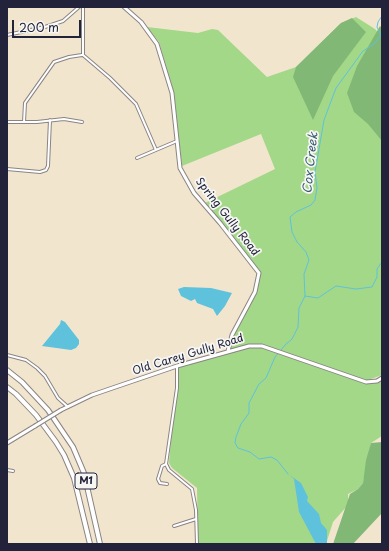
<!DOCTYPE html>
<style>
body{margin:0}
#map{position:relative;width:389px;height:551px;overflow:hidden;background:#f2e5ce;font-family:"Playpen Sans",sans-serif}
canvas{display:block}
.frame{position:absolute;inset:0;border:8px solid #22223b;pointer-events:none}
.scale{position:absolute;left:12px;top:20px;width:69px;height:18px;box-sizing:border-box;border:2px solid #22223b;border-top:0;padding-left:5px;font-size:12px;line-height:14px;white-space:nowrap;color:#22223b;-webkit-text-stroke:3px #f6f6f2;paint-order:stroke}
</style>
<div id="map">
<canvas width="389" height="551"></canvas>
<div class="frame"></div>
<div class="scale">200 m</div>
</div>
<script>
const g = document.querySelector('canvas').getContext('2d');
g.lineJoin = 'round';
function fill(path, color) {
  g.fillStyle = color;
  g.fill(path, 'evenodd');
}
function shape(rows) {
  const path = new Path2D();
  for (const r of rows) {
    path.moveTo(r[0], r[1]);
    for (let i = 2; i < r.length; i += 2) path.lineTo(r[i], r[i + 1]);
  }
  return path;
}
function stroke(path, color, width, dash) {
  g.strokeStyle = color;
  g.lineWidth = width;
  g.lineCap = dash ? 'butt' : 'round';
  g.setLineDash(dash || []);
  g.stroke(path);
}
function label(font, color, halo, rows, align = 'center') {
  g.font = font + ' "Playpen Sans",sans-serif';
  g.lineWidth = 3.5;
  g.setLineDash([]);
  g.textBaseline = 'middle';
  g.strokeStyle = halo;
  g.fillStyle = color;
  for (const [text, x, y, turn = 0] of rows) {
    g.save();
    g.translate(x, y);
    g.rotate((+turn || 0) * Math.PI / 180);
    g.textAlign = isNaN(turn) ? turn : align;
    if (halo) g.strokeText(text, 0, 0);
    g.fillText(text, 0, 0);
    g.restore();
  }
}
fill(shape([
 [356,17,375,29,382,37,382,375,365,381,372,383,382,378,382,436,371,443,363,483,358,489,348,494,348,505,333,522,326,544,198,544,197,488,172,468,169,463,177,366,228,351,232,335,255,292,259,273,203,204,275,169,261,134,182,166,174,93,159,42,147,27,198,33,212,29,218,30,267,77,296,67,341,23]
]), '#a3d889');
fill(shape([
 [352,18,366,32,333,76,313,120,293,77,296,67,341,23],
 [380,26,382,28,382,141,368,124,354,112,347,93,357,66],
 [382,442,382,513,353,544,333,544,350,494,358,489,363,483,366,460,371,443]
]), '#82b875');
fill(shape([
 [184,287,211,288,232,293,225,306,217,316,213,309,197,303,195,299,191,301,181,296,178,289],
 [61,320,65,322,79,340,79,344,76,348,71,350,42,346,60,324],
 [288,474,301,483,308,497,307,501,319,514,321,523,327,530,327,544,316,544,299,512,294,479]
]), '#5ec2dc');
stroke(shape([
 [305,296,318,298,336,286,356,289,372,287,377,277,377,269,382,262],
 [288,474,277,460,271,457,259,459,250,452,238,448,235,443,236,437,241,424,249,413,249,403,259,384,266,378,275,357,286,344,292,339,298,327,299,308,305,296,304,274,309,260,306,252,297,242,292,232,290,217,296,212,311,205,315,200,317,188,315,172,324,120,336,88,363,51,374,44,381,35,377,27,378,22,382,16]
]), '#5ec2dc', 1);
const street = shape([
 [83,7,83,55,110,78,136,104,156,150],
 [7,35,45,27,63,21,79,7],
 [7,122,37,122,64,119,82,122],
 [24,122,25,103,54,62,69,57,82,55],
 [137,158,177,141],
 [7,169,40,172,46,170,48,166,50,120],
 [7,355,26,360,37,368,45,376,58,398,68,407],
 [177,366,177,388,166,464,169,470,192,489,196,510,197,544],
 [166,464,162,466,158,479,160,483,167,484],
 [7,470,13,471],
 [174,526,196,519]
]);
const secondary = shape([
 [124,7,141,22,157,44,172,93,180,168,194,193,220,223,259,273,255,292,232,335,228,351],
 [61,410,92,395,177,366,249,346,262,346,366,382,377,381,382,378],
 [7,443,35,426]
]);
const highway = shape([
 [7,370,22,382,48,410,73,447,84,473,100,544],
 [7,387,16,394,36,415,56,442,64,455,74,478,90,544]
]);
stroke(street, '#8a8484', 4);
stroke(secondary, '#8a8484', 5);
stroke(highway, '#8a8484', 6);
stroke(street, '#fff', 2);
stroke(secondary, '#fff', 3);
stroke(highway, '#fff', 4);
const secondaryBridge = shape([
 [35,426,61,410]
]);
stroke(secondaryBridge, '#8a8484', 5, []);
stroke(secondaryBridge, '#fff', 3);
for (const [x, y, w] of [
 [86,481,22]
]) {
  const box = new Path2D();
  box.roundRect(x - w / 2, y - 8, w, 16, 3);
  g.fillStyle = '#f6f6f2';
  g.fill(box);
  stroke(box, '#22223b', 1);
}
label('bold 10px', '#22223b', null, [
 ["M1",86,481]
]);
label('11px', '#22223b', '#f6f6f2', [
 ["Spring Gully Road",227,217,52],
 ["Old Carey Gully Road",188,355,-17]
]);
label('italic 12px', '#375a73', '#f6f6f2', [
 ["Cox Creek",311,163,-84]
]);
</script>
